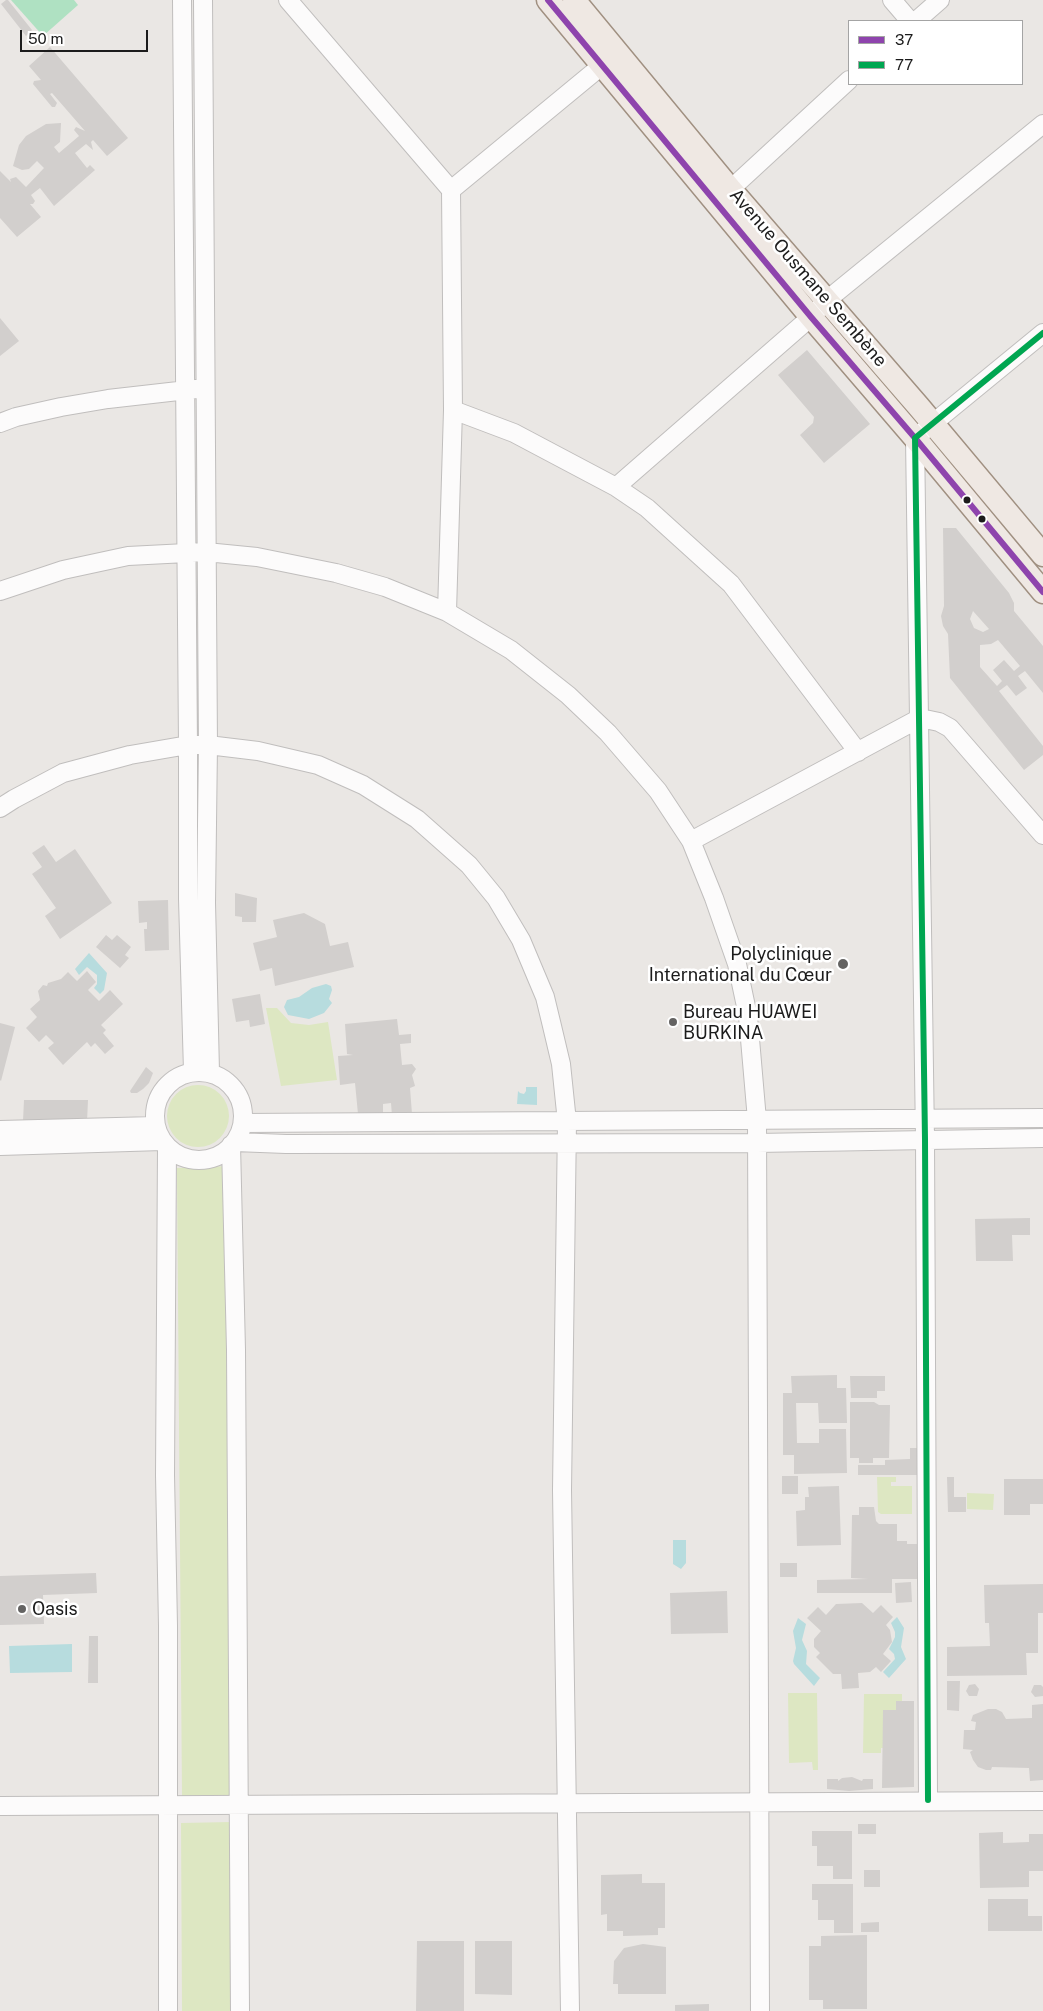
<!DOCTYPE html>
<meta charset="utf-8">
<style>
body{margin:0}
#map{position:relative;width:1043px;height:2011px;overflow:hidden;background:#eae7e4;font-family:"Public Sans",sans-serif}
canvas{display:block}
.legend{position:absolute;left:848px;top:20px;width:175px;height:65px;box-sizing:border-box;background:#fff;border:1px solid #a4a4a4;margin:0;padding:6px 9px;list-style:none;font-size:15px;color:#1c1c1c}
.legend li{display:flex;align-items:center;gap:10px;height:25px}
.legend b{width:25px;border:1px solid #a4a4a4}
.scale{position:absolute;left:20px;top:30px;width:128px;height:22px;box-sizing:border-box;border:2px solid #1c1c1c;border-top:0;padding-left:6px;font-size:15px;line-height:18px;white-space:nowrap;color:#1c1c1c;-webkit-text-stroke:4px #fff;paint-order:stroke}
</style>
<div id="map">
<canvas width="1043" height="2011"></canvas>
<ul class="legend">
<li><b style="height:6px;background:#8e44ad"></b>37</li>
<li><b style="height:6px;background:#00a651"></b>77</li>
</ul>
<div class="scale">50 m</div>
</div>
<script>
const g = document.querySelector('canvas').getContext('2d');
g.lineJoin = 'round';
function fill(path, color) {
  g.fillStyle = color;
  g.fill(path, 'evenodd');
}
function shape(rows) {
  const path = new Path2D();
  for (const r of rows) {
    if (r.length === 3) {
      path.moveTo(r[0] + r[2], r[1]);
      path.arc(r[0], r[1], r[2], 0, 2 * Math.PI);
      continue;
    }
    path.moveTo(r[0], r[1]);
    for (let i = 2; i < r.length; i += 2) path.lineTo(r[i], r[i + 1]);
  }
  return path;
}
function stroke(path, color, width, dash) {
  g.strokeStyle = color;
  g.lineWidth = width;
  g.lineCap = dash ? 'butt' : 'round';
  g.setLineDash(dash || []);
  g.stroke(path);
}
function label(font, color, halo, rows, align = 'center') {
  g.font = font + ' "Public Sans",sans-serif';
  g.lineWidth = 5;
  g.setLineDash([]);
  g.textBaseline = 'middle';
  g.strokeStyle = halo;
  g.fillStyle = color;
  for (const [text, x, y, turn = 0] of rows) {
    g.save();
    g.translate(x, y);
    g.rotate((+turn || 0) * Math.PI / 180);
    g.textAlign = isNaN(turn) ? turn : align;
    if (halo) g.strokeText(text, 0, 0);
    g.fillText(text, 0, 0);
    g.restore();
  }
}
fill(shape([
 [266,1008,277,1008,291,1023,309,1025,328,1022,337,1080,281,1086],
 [198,1116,31],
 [229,1166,235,1796,182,1796,177,1174,177,1168],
 [877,1477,896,1477,896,1482,891,1482,891,1486,912,1486,912,1514,881,1514,878,1512],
 [967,1493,994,1494,993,1510,967,1509],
 [788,1693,817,1693,818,1770,813,1770,812,1762,789,1763],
 [864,1694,902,1694,902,1701,896,1710,883,1710,883,1748,881,1748,881,1753,863,1753],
 [231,1822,233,2011,182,2011,181,1823]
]), '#dde7c2');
fill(shape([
 [11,0,74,0,78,5,43,36]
]), '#afe1c2');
fill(shape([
 [89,953,107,973,104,990,100,994,94,988,97,984,97,975,87,967,79,975,75,969],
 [326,984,331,986,332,990,329,999,332,1003,324,1013,309,1019,288,1015,284,1007,287,1000,299,997,312,988],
 [526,1087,537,1087,537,1105,517,1104,518,1091,520,1093,524,1094,526,1091],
 [673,1540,686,1540,686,1563,681,1569,673,1564],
 [897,1617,904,1628,901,1647,906,1659,889,1678,883,1672,895,1659,894,1654,889,1649,895,1637,895,1632,891,1623],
 [798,1618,806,1624,802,1640,807,1651,806,1664,820,1678,814,1686,794,1664,793,1661,796,1648,793,1631],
 [72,1644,72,1672,10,1673,9,1646]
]), '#b7dcde');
fill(shape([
 [6,0,8,0,32,30,26,36,1,4],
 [50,47,128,138,107,156,93,140,91,142,93,150,86,144,75,153,87,168,90,165,95,170,54,206,40,188,31,195,35,201,33,204,30,204,41,217,17,237,0,218,0,171,11,182,10,179,16,177,26,187,44,168,37,161,29,169,22,170,13,166,19,145,26,136,46,124,61,123,60,142,54,147,59,153,79,136,74,130,76,127,85,131,52,93,50,94,57,103,55,107,52,107,33,84,34,81,41,80,29,66],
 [0,318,19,341,0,356],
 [807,350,870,424,824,463,800,435,813,423,814,417,778,375],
 [943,528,956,528,1009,593,1014,603,1014,611,1043,646,1043,693,1025,671,1018,676,1027,688,1016,696,1007,685,999,691,1043,746,1043,755,1024,770,950,678,948,634,943,626,941,616,944,606],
 [973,611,989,629,983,632,974,628,970,619],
 [998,640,1020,666,1014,671,1004,660,993,670,1002,681,997,686,980,667,980,645,991,644],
 [44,845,56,862,75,849,112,903,60,939,45,916,56,908,32,874,42,867,32,853],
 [235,893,257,898,256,922,242,922,242,917,235,916],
 [168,900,169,950,145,951,144,929,147,929,147,922,139,923,138,901],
 [304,913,325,924,330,946,348,942,354,967,275,986,272,968,260,971,253,943,277,937,273,920],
 [106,935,112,940,117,935,131,947,125,955,129,958,120,968,96,947],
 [87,971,96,982,88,990,99,1001,110,990,123,1004,101,1025,106,1030,103,1033,114,1046,105,1054,95,1043,91,1047,87,1042,63,1065,48,1048,54,1043,46,1035,39,1042,26,1028,37,1017,30,1009,40,1000,38,991,43,985,47,986,48,983,61,979,68,972,77,981],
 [260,994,265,1024,250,1027,249,1020,236,1022,232,999],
 [397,1019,399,1035,411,1034,411,1043,400,1044,402,1065,412,1064,416,1069,412,1075,415,1086,410,1088,412,1114,392,1116,391,1103,383,1104,383,1113,358,1114,355,1083,340,1085,338,1056,353,1055,347,1054,345,1024],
 [0,1023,15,1027,1,1081,0,1080],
 [146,1067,153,1073,149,1083,143,1089,137,1093,131,1093,130,1091],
 [24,1100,88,1100,87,1122,23,1121],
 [1030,1218,1030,1235,1012,1235,1013,1261,976,1261,975,1219],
 [837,1375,837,1388,846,1388,847,1423,819,1423,818,1403,796,1403,797,1443,819,1443,819,1429,846,1429,847,1473,794,1474,794,1455,783,1455,783,1393,792,1393,791,1376],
 [850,1376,885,1376,885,1391,877,1391,877,1398,851,1398],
 [850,1402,874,1402,879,1405,890,1405,889,1458,873,1458,873,1463,859,1463,859,1458,850,1458],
 [910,1448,918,1448,919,1475,858,1475,858,1465,885,1465,885,1460,910,1459],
 [782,1476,798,1476,798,1494,782,1494],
 [947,1477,954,1477,954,1497,966,1497,966,1512,948,1512],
 [1004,1479,1043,1479,1043,1504,1030,1504,1030,1515,1004,1515],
 [839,1486,841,1545,797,1546,796,1511,805,1510,805,1497,809,1497,808,1487],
 [859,1507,874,1507,876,1521,879,1524,897,1524,897,1541,907,1541,907,1544,920,1544,920,1579,892,1579,892,1593,817,1593,817,1580,868,1579,851,1578,852,1515,859,1515],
 [780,1563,797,1563,797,1577,780,1577],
 [96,1573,97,1593,43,1595,44,1624,0,1625,0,1576],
 [911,1582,912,1602,896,1603,895,1583],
 [1043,1584,1043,1613,1038,1613,1038,1653,1026,1653,1027,1675,947,1676,947,1647,990,1646,989,1623,985,1623,984,1585],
 [727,1591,728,1633,671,1634,670,1593],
 [862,1603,873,1613,881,1605,893,1617,886,1625,890,1630,892,1642,883,1654,891,1661,881,1672,876,1667,870,1672,858,1673,859,1688,842,1689,841,1674,833,1674,816,1657,820,1653,814,1647,814,1639,821,1631,807,1618,818,1607,826,1615,836,1604],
 [89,1636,98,1636,98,1683,88,1683],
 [947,1681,960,1681,959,1711,947,1710],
 [975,1684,979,1689,977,1696,969,1696,966,1691,969,1685],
 [1034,1685,1041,1685,1043,1687,1043,1696,1035,1697,1031,1692],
 [896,1701,914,1701,914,1787,882,1788,883,1710,896,1710],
 [1043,1704,1043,1780,1030,1781,1029,1768,992,1767,991,1770,986,1770,978,1767,973,1760,970,1752,973,1750,963,1749,964,1730,975,1730,976,1722,971,1721,973,1715,988,1709,996,1709,1002,1712,1006,1719,1032,1718,1032,1705],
 [852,1777,862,1781,863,1779,873,1779,873,1789,849,1791,827,1789,827,1779,838,1779,838,1781,842,1778],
 [858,1824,876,1824,876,1834,858,1834],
 [812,1831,852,1831,852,1879,833,1879,833,1866,817,1866,817,1846,812,1846],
 [1003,1832,1003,1843,1029,1842,1029,1834,1043,1834,1043,1871,1029,1871,1029,1887,980,1888,979,1833],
 [864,1870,880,1870,880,1887,864,1887],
 [642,1874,642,1883,665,1883,665,1928,658,1928,658,1935,623,1936,623,1931,607,1931,607,1914,601,1915,601,1875],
 [812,1884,853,1884,853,1933,834,1933,834,1920,818,1920,818,1900,812,1900],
 [988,1899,1028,1899,1028,1916,1042,1916,1042,1931,988,1931],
 [879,1922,879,1932,861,1932,861,1923],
 [867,1935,867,2009,823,2009,823,2000,809,2000,809,1946,821,1946,821,1936],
 [417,1941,464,1941,464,2011,416,2011],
 [475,1941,512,1941,512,1995,475,1994],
 [643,1944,666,1947,666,1994,618,1994,618,1984,613,1984,614,1961,624,1948],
 [709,2004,709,2011,675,2011,675,2005]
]), '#d2cfcd');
const minor = shape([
 [182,0,188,745,188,899,193,1071],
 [203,0,208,745,206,903,210,1072],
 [288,0,451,190,453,410,447,612],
 [892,0,910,21],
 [916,21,940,0],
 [451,190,611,58],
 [721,198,849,80],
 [453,410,514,433,616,487,647,508,731,584,858,752],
 [0,423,16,417,61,407,108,399,196,389],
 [616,487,811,317,827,300,1043,124],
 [0,591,63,570,128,556,206,552,257,557,336,573,385,587,447,612,511,650,568,695,608,733,658,791,691,841,714,898,737,964,748,1016,757,1120,760,2011],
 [0,808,14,799,63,773,130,755,188,745,208,745,258,751,318,765,363,785,417,819,469,865,496,898,521,940,545,997,552,1026,561,1064,567,1122,562,1490,570,2011],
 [691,841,920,718,939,722,950,728,1043,835],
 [199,1116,44],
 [243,1123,1043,1118],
 [0,1130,155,1126],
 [235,1142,286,1144,757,1143,1043,1138],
 [231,1145,236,1350,240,2011],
 [0,1146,162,1141],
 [167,1147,165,1475,168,1626,168,2011],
 [928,1800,925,1139,915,438,1043,333],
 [0,1806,1043,1801]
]);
const major = shape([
 [548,0,811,317,915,438,1043,592],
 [574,0,731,190,919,407,1043,555]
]);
stroke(minor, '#c0bebd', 20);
stroke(major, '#a09081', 25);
stroke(minor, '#fcfbfb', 18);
stroke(major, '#efe8e3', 22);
stroke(shape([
 [548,0,811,317,915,438,1043,592]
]), '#8e44ad', 6);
stroke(shape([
 [928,1800,925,1139,915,438,1043,333]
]), '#00a651', 6);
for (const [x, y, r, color] of [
 [967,500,4.5,"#1c1c1c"],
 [982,519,4.5,"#1c1c1c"],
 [843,964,6,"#646362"],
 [673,1022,5,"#646362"],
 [22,1609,5,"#646362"]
]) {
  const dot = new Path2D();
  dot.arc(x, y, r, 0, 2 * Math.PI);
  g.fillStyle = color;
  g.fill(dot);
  stroke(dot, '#fff', 2);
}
label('18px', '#1c1c1c', '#fff', [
 ["Avenue Ousmane Sembène",808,278,49]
]);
label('18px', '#1c1c1c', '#fff', [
 ["Polyclinique",832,954,"right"],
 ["International du Cœur",832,975,"right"],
 ["Bureau HUAWEI",683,1012],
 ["BURKINA",683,1033],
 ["Oasis",32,1609]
], 'left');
</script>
